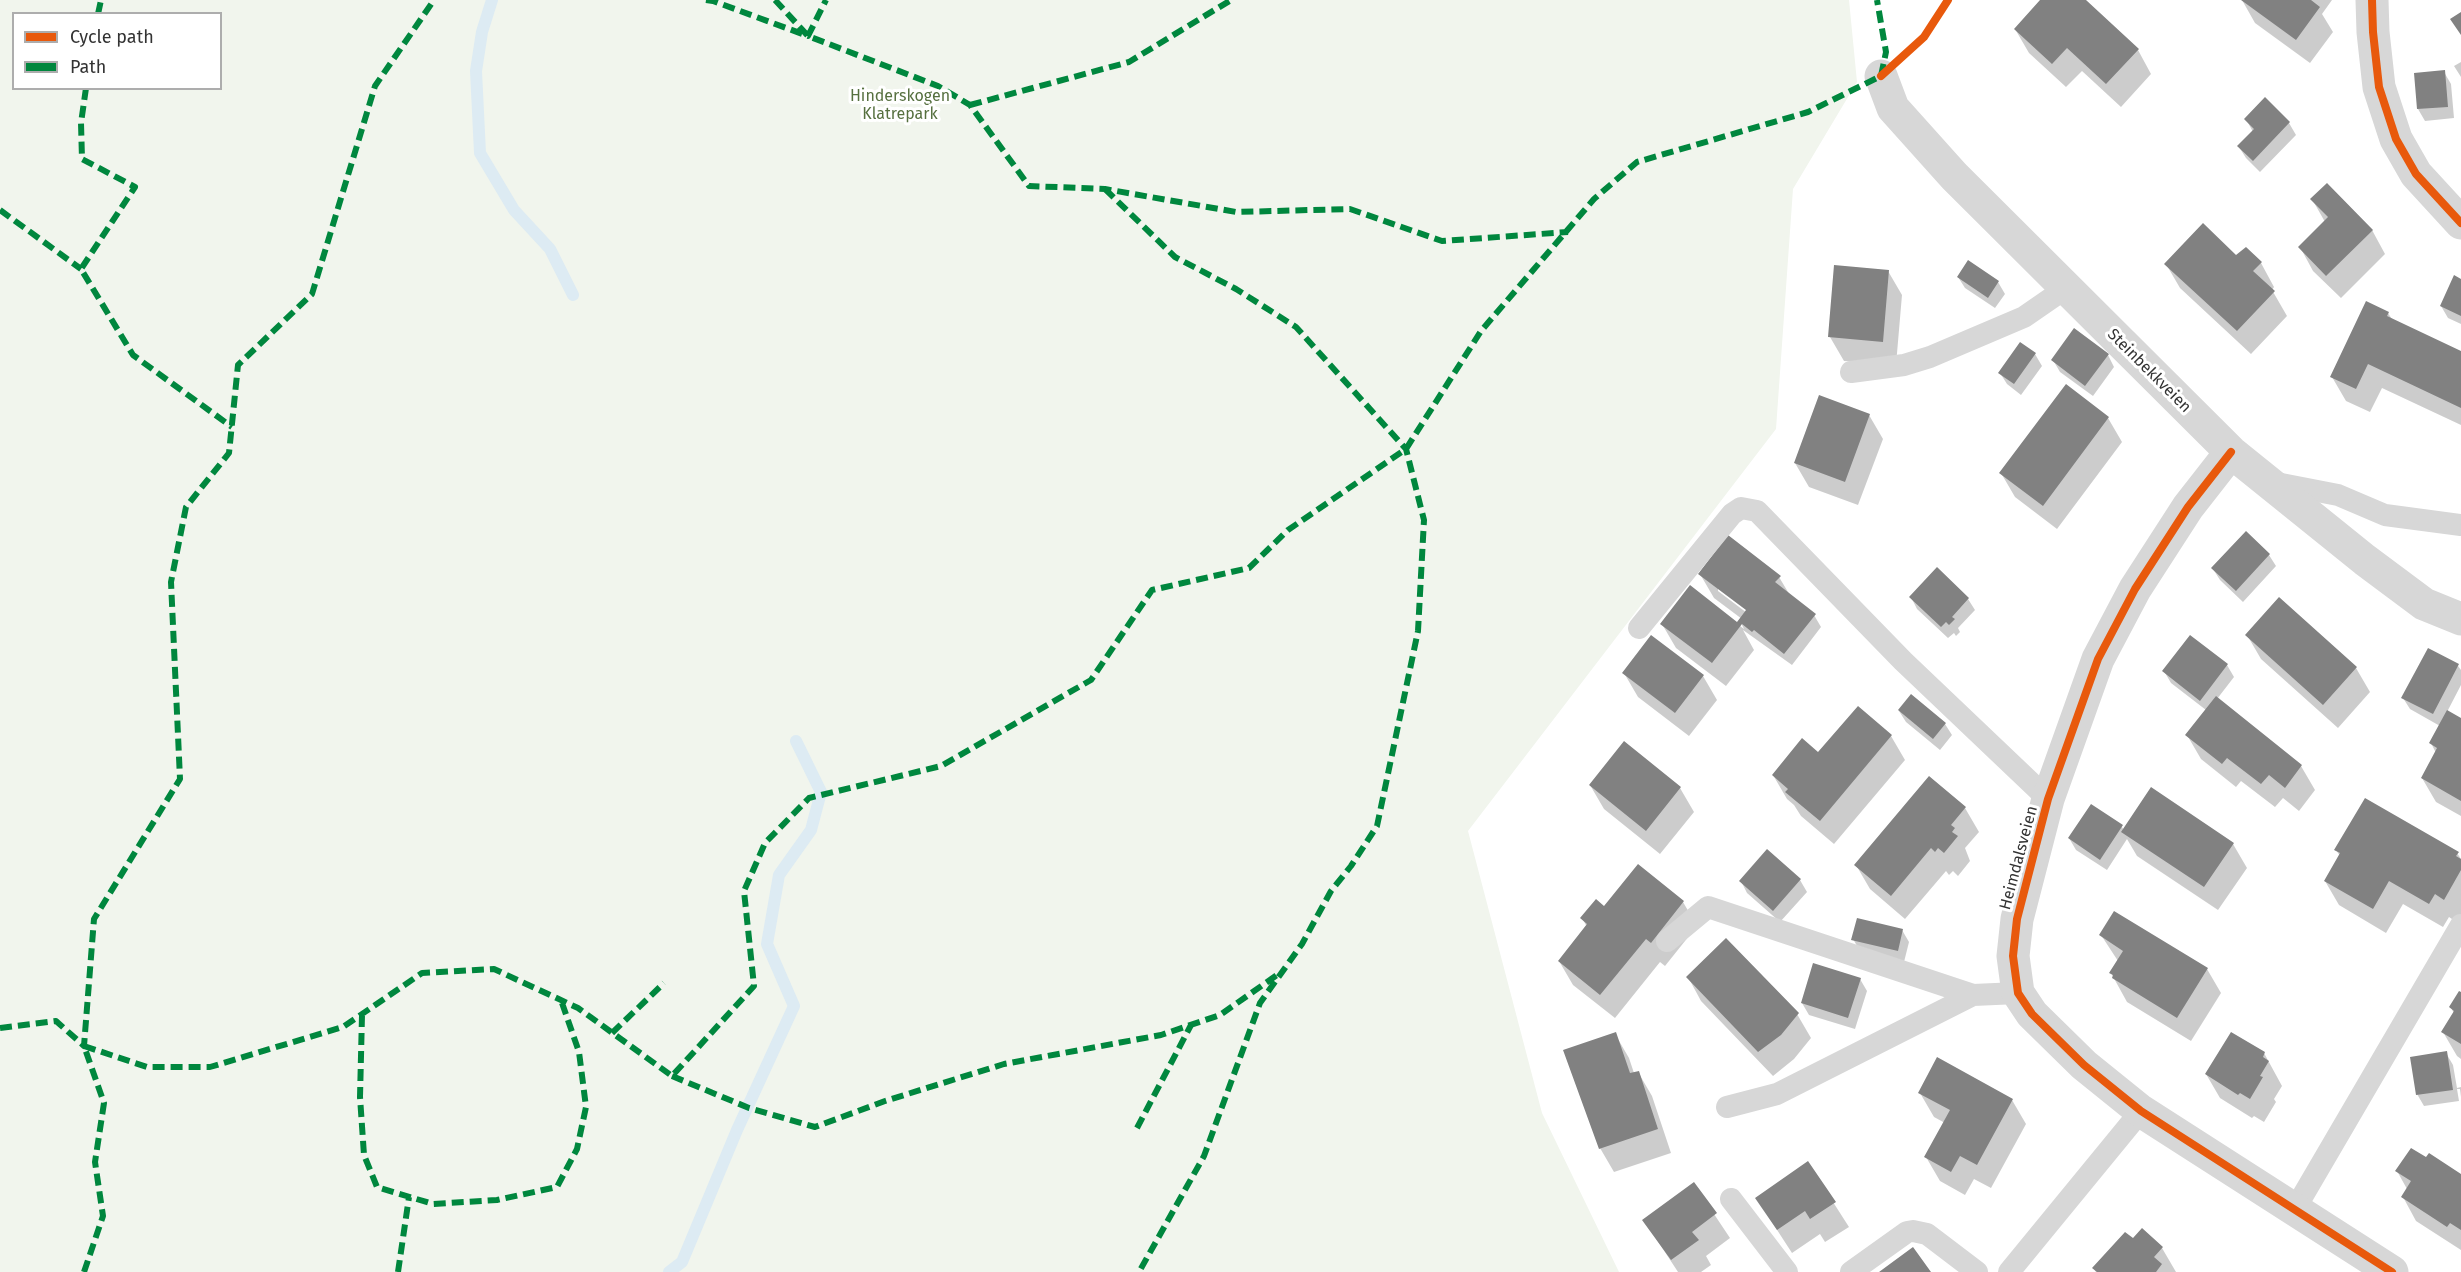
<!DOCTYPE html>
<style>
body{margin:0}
#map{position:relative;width:2461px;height:1272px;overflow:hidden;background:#fff;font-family:"Fira Sans",sans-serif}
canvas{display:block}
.legend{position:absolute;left:12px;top:12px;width:210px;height:78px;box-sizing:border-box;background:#fff;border:2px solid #adadad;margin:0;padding:8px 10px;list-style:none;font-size:18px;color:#333}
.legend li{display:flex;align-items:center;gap:12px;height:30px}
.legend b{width:30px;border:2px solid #adadad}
</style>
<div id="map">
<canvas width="2461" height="1272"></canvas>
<ul class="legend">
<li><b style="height:8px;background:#e8590c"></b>Cycle path</li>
<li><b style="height:8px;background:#00873e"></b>Path</li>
</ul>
</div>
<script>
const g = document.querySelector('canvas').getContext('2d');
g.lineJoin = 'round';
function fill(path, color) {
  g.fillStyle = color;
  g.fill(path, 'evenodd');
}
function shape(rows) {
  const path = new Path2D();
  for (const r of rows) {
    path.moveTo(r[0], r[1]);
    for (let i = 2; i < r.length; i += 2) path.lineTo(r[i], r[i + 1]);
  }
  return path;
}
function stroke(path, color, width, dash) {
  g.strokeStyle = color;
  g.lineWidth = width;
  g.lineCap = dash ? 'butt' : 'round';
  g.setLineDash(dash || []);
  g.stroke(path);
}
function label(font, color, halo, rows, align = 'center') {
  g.font = font + ' "Fira Sans",sans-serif';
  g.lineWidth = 6;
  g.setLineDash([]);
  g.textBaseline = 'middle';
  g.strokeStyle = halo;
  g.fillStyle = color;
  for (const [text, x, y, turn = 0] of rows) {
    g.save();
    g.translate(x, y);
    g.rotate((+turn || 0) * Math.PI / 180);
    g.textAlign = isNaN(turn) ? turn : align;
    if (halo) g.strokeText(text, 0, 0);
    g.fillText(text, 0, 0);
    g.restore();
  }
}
fill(shape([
 [0,0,1849,0,1857,82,1793,189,1776,429,1468,831,1542,1113,1619,1272,0,1272],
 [14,14,220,14,220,88,14,88]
]), '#f1f5ed');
fill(shape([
 [2042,0,2084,0,2138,50,2151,74,2121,107,2082,71,2066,87,2029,53,2015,29],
 [2242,0,2332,0,2322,14,2333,32,2310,63,2255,23],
 [2461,62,2461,77,2454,66],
 [2444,72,2451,84,2454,118,2425,121,2418,109],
 [2265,100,2289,123,2296,135,2260,172,2246,158,2239,147,2253,132,2246,119],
 [2312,199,2372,230,2385,254,2341,298,2313,271,2300,247,2325,222],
 [2236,257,2261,263,2274,287,2272,290,2287,316,2251,354,2180,288,2166,264],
 [1968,262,1998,282,2005,294,1995,308,1965,288,1958,277],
 [1888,271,1902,295,1896,365,1844,361,1830,337],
 [2461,280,2461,324,2448,318,2441,306],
 [2388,313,2393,321,2461,353,2461,425,2382,388,2370,412,2346,401,2332,377],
 [2020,344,2035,354,2042,366,2021,395,2007,384,2000,373],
 [2108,355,2114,367,2093,396,2060,372,2053,360],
 [1869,415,1883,439,1858,505,1809,487,1795,463],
 [2108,418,2122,442,2057,529,2015,497,2001,473],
 [2269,555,2276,566,2243,602,2220,580,2213,569],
 [1700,574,1779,577,1791,597,1814,615,1821,627,1792,665,1743,630,1754,650,1726,686,1676,648,1662,624,1690,587,1744,629,1740,621,1742,619,1714,598],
 [1718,587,1753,614,1751,616,1718,591],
 [1911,597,1968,599,1975,610,1958,628,1960,632,1956,636,1954,633,1948,638,1917,609],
 [2247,635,2356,668,2370,692,2338,728,2261,659],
 [2190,637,2227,665,2234,677,2217,699,2301,766,2315,790,2299,811,2283,798,2275,807,2241,781,2236,787,2201,759,2187,735,2206,710,2171,683,2164,671],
 [2458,666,2461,670,2461,685,2447,712,2461,719,2461,816,2436,802,2422,778,2436,753,2431,743,2440,726,2410,709,2403,698],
 [1624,673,1703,676,1717,700,1689,736,1638,697],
 [1899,711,1945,724,1952,735,1940,750,1906,722],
 [1891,736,1905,760,1834,844,1801,816,1794,805,1787,799,1773,775,1819,754],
 [1624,743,1680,788,1694,812,1660,854,1604,809,1590,785],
 [1965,808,1979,832,1965,848,1970,861,1958,876,1953,871,1949,875,1946,871,1905,919,1870,889,1856,865],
 [2121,826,2124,830,2233,844,2247,868,2218,910,2137,856,2127,839,2107,870,2076,850,2069,838],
 [2336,850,2457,853,2461,859,2461,918,2458,923,2449,917,2443,927,2403,904,2386,933,2339,905,2325,881,2340,856],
 [1800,880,1807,892,1780,922,1747,893,1741,881],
 [1683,902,1697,926,1665,966,1660,962,1615,1018,1573,985,1559,961,1587,927,1582,918,1605,908],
 [1902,930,1909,942,1904,962,1860,951,1853,939],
 [2101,935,2207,969,2221,993,2191,1041,2127,1002,2111,973,2118,961],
 [1688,977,1797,1014,1811,1038,1794,1059,1773,1076,1701,1001],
 [1860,979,1867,991,1855,1029,1809,1015,1802,1003],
 [2461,994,2461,1059,2457,1056,2443,1032,2454,1014,2451,1007],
 [1615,1034,1629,1058,1634,1073,1638,1072,1652,1096,1671,1153,1614,1172,1600,1148],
 [2264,1053,2282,1086,2274,1099,2276,1102,2264,1122,2254,1116,2252,1118,2220,1098,2206,1074],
 [2446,1053,2453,1065,2457,1088,2461,1087,2461,1097,2460,1089,2457,1089,2459,1101,2424,1106,2417,1094],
 [1920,1093,2012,1100,2026,1124,1991,1188,1974,1179,1965,1195,1940,1181,1926,1157,1945,1123,1934,1117],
 [1808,1163,1849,1227,1825,1242,1820,1234,1792,1253,1757,1199],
 [2397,1171,2461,1176,2461,1250,2416,1221,2403,1197,2407,1189],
 [1694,1184,1730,1238,1706,1256,1711,1265,1701,1272,1678,1272,1644,1220],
 [2142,1230,2162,1248,2176,1272,2096,1272,2094,1269,2133,1240]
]), '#0003');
stroke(shape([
 [492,0,482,32,476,71,480,153,514,210,550,249,573,295],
 [669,1272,682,1262,737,1130,794,1006,767,944,779,875,811,830,821,792,796,741]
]), '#ddebf3', 12);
fill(shape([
 [2040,0,2086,0,2139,49,2106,84,2067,48,2052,64,2014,29],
 [2241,0,2311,0,2320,7,2296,40],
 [2461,12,2461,35,2450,19],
 [2445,70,2448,107,2417,109,2414,73],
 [2265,97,2290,122,2253,161,2237,146,2254,129,2244,119],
 [2327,183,2373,230,2326,276,2298,247,2328,217,2310,199],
 [2203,223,2236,255,2246,247,2262,262,2253,271,2275,291,2237,331,2164,264],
 [1968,260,1999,281,1988,298,1957,277],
 [1834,265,1889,270,1883,342,1828,337],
 [2454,275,2461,279,2461,316,2440,306],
 [2366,301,2389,312,2387,316,2461,351,2461,408,2368,364,2356,389,2330,377],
 [2074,328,2109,354,2085,386,2051,360],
 [2020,342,2036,353,2014,384,1998,373],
 [2066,384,2109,417,2043,506,1999,473],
 [1819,395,1870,414,1845,482,1794,463],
 [2246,531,2270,554,2236,591,2211,568],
 [1728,535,1781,576,1775,582,1816,614,1784,654,1754,630,1752,632,1742,624,1712,663,1660,624,1690,585,1737,622,1746,610,1698,574],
 [1937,567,1969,598,1952,617,1955,619,1949,625,1946,622,1941,627,1909,597],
 [2279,597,2357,667,2323,705,2245,635],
 [1651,635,1704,675,1675,713,1622,673],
 [2190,635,2228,664,2200,701,2162,671],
 [2428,648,2459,664,2433,714,2401,698],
 [1911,694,1946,723,1933,739,1898,710],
 [2216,696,2302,765,2285,788,2269,775,2261,784,2227,758,2222,764,2185,735],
 [1858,706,1892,735,1820,821,1785,792,1788,789,1772,775,1802,738,1818,752],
 [2447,710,2461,718,2461,801,2421,778,2437,748,2429,743],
 [1624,741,1681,787,1646,831,1589,785],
 [1929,776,1966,807,1951,825,1955,828,1952,832,1958,836,1944,853,1938,848,1935,852,1931,848,1891,896,1854,865],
 [2151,787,2234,843,2204,887,2121,832],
 [2365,798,2459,852,2456,856,2461,859,2461,870,2444,900,2435,894,2429,904,2389,881,2373,909,2324,881,2340,853,2334,850],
 [2091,804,2123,825,2100,860,2068,838],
 [1767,849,1801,879,1773,911,1739,881],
 [1638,864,1684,901,1651,943,1646,939,1600,995,1558,961,1587,924,1580,918,1596,899,1604,906],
 [2114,911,2208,968,2177,1018,2112,978,2113,975,2109,973,2123,951,2099,935],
 [1857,918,1903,929,1898,951,1851,940],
 [1726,938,1799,1013,1781,1035,1758,1052,1686,977],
 [1813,963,1861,978,1848,1018,1801,1003],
 [2459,991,2461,992,2461,1044,2441,1032,2454,1011,2449,1007],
 [1616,1032,1630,1073,1639,1071,1658,1129,1599,1149,1563,1050],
 [2231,1032,2265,1052,2263,1057,2269,1061,2260,1076,2263,1077,2250,1099,2240,1093,2238,1095,2205,1074],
 [2447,1051,2453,1090,2416,1095,2410,1057],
 [1937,1057,2013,1099,1977,1165,1960,1156,1951,1172,1924,1157,1950,1110,1918,1093],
 [2411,1148,2426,1157,2429,1153,2461,1174,2461,1230,2450,1223,2447,1227,2401,1197,2411,1181,2395,1171],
 [1808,1161,1836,1202,1810,1219,1805,1211,1777,1230,1755,1198],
 [1694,1182,1717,1213,1692,1232,1699,1240,1671,1260,1642,1220],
 [2142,1228,2163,1247,2154,1257,2162,1264,2156,1272,2097,1272,2092,1268,2125,1232,2133,1238],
 [1913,1247,1931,1272,1879,1272]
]), '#818181');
stroke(shape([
 [1851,372,1904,365,1930,357,2024,317,2066,288],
 [2271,482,2338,495,2385,515,2461,525],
 [1639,628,1732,514,1741,508,1757,511,1903,661,2048,799],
 [1667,941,1708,907,1973,995],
 [1727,1107,1777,1094,1973,995,2018,993],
 [1731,1199,1787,1272],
 [2295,1209,2461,925],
 [1851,1272,1907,1232,1913,1231,1927,1234,1977,1272],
 [2009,1272,2141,1111]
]), '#d7d7d7', 22);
stroke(shape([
 [2372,0,2373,32,2379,87,2396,139,2416,174,2461,223],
 [1881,76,1893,108,1954,176,2231,452,2365,560,2424,604,2461,619],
 [2231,452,2188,507,2135,589,2098,659,2048,799,2017,919,2013,956,2018,993,2032,1014,2084,1065,2141,1111,2392,1272]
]), '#d7d7d7', 33);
stroke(shape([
 [706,0,713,1,808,36,826,0],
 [775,0,808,36,938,86,970,105,1029,186,1105,189,1236,212,1350,209,1442,241,1568,232],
 [98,14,101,0],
 [86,88,81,123,82,159,135,187,81,269,133,355,232,427],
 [970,105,1129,62,1231,0],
 [1105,189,1175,257,1236,289,1296,327,1406,449,1424,520,1418,631,1377,826,1351,866,1331,891,1302,944,1260,1003,1204,1156,1139,1272],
 [0,210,81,269],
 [362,1015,360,1097,364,1155,377,1187,433,1204,497,1200,557,1187,577,1149,586,1107,579,1052,561,1000],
 [0,1028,56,1021,84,1046,94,919,180,779,171,582,186,507,229,453,238,365,312,294,375,86,434,0],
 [612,1033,664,983],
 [84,1046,147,1067,210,1067,343,1027,422,973,494,969,578,1008,672,1076,754,986,744,891,765,843,809,798,941,766,1091,680,1152,590,1249,568,1288,530,1406,449,1481,331,1594,199,1637,162,1808,112,1881,76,1886,52,1877,0],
 [672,1076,749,1108,815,1127,885,1101,1004,1064,1161,1035,1220,1015,1277,975],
 [1137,1128,1191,1025],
 [84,1272,103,1216,95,1162,104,1103,84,1046],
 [398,1272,409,1197]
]), '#00873e', 6, [12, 6]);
stroke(shape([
 [2372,0,2373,32,2379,87,2396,139,2416,174,2461,223],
 [1881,76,1924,37,1948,0],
 [2231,452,2188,507,2135,589,2098,659,2048,799,2017,919,2013,956,2018,993,2032,1014,2084,1065,2141,1111,2392,1272]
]), '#e8590c', 8);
label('16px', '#56703f', '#fff', [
 ["Hinderskogen",900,97],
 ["Klatrepark",900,115]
]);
label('16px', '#333', '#fff', [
 ["Steinbekkveien",2149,371,45],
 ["Heimdalsveien",2019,858,-75]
]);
</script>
